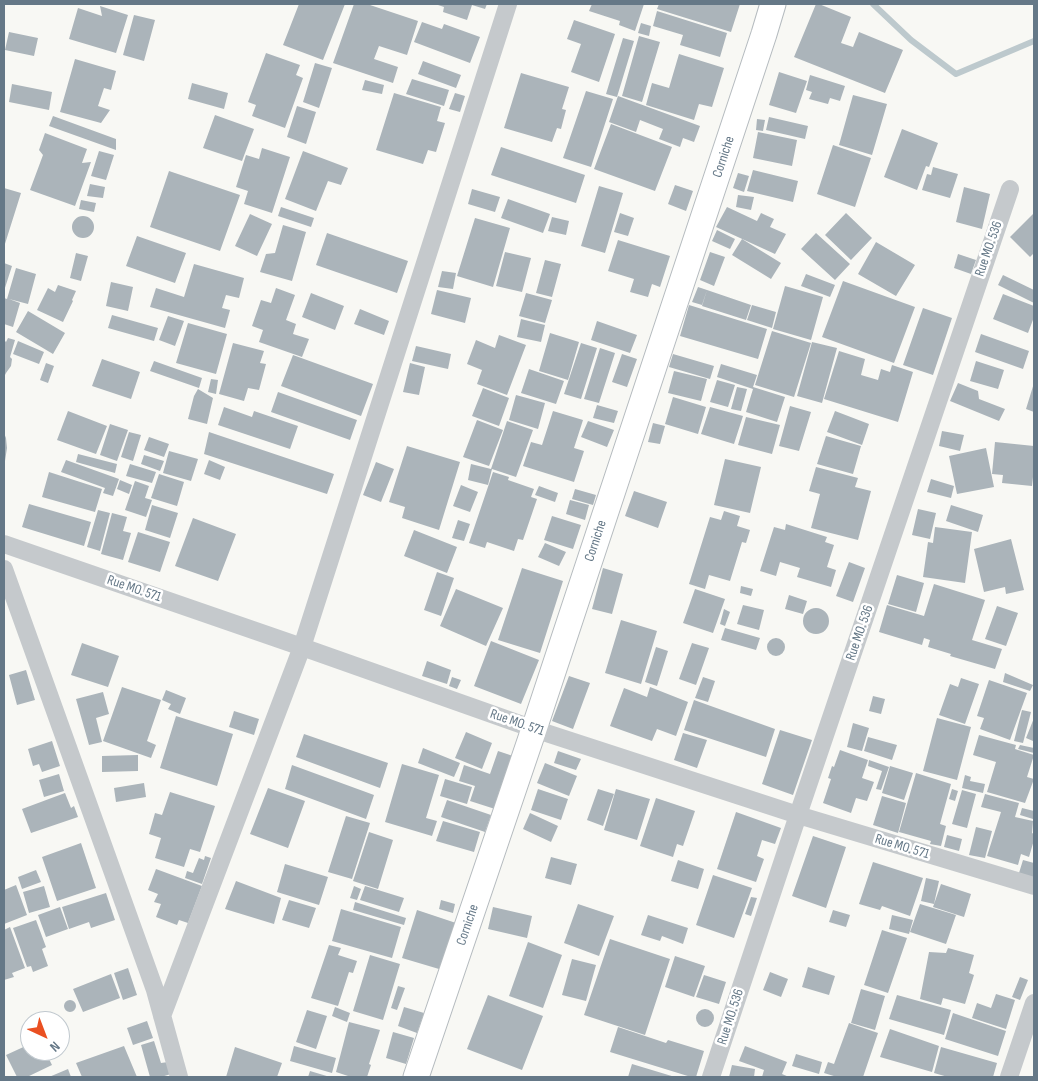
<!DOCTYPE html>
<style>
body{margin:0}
#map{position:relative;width:1038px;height:1081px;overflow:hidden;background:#f8f8f4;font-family:"Sofia Sans Condensed",sans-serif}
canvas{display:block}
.frame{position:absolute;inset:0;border:5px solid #657887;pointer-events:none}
.north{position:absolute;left:20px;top:1011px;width:50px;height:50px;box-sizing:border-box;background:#fff;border:1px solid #c1c9cf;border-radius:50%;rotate:137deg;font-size:14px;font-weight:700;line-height:20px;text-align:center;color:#657887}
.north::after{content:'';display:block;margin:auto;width:18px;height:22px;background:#ea5022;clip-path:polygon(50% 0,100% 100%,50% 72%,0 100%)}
</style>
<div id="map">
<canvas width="1038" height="1081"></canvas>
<div class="frame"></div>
<div class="north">N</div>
</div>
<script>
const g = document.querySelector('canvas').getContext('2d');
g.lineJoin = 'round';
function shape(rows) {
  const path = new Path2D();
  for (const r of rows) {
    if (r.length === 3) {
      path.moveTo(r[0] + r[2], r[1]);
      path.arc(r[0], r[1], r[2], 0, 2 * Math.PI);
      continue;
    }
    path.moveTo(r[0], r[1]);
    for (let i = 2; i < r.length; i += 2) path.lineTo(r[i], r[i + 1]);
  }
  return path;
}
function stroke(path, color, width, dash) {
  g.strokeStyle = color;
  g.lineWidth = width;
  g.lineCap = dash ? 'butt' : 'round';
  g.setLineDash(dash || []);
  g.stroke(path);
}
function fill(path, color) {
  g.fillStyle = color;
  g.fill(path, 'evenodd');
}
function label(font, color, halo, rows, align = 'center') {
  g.font = font + ' "Sofia Sans Condensed",sans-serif';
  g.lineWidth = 5;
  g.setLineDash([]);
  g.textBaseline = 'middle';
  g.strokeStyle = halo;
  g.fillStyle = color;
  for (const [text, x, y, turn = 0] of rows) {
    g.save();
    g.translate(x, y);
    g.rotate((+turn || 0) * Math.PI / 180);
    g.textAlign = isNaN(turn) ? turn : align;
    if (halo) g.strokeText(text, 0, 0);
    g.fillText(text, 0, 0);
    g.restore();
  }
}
stroke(shape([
 [873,4,911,40,956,74,1034,41]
]), '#bdc9cd', 6);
fill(shape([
 [299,4,345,4,323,60,283,45],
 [354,4,367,4,418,21,407,55,379,46,374,59,398,67,393,83,333,63],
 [435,4,487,4,485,9,472,5,467,20,443,12,444,7],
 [592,4,644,4,635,31,619,25,620,21,589,11],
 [659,4,740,4,731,32,657,9],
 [816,4,819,4,851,17,841,43,853,47,859,32,903,50,885,93,794,57],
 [100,6,128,15,116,53,69,39,78,8,102,16],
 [657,11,727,33,720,57,680,45,683,35,653,26],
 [134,15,155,20,144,61,123,55],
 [574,20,615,34,599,82,571,72,581,44,567,39],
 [422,22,442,29,444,24,480,37,470,63,414,42],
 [641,23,651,26,649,36,638,33],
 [9,32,38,38,34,56,5,50],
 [639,36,660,42,642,102,622,96],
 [623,38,634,41,617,97,606,94],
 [266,53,300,65,296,75,303,78,285,128,252,116,256,105,248,102],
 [679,54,724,68,712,107,699,104,694,120,646,105,652,83,669,88],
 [75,59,116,71,111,90,104,88,98,106,110,110,101,123,60,112],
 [423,61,461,75,456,88,418,74],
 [315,63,332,68,319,108,303,102],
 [779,72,807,81,796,113,769,105],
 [521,73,569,87,562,109,566,110,561,129,557,128,552,142,504,128],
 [810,75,845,86,840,101,830,98,828,104,809,99,812,92,806,90],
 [412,79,449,90,444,106,406,94],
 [365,80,384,85,382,94,362,90],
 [192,83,228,93,224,109,188,99],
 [12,84,52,92,49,110,9,102],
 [586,91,613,99,591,167,563,158],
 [394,93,441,107,437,121,445,123,436,152,428,150,423,164,376,150],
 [455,93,465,96,460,112,449,109],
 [853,95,887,104,872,155,839,145],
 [618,96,700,126,694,142,683,138,680,147,659,139,663,129,640,120,636,132,609,122],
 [297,106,316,112,306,144,287,137],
 [215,115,254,129,242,161,203,148],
 [53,116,116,139,116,150,49,126],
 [769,117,808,126,805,139,766,130],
 [757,119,765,120,763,131,756,130],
 [611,124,672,147,655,191,594,169],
 [902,129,938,143,929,167,926,166,917,190,884,177],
 [758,132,797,140,792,166,753,158],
 [45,133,87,149,82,163,91,162,75,206,30,190,43,155,39,150],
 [833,145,871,158,855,207,817,194],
 [501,147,585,175,576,203,491,175],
 [262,148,290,157,272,213,244,204,248,191,236,187,246,155,259,159],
 [99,151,114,155,106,180,91,176],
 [303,151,348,168,341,185,328,181,316,211,285,199],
 [933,167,958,174,950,198,922,190,927,174,931,175],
 [753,170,798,181,793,202,747,191],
 [169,171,240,195,220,251,150,227],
 [738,173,749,176,744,192,733,188],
 [90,184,105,187,103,198,87,196],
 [675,185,693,191,686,211,668,204],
 [599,186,623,193,605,253,581,246],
 [964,187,990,194,982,229,956,222],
 [4,188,21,193,4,247],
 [472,189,500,197,495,212,468,204],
 [738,195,754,197,751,210,736,207],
 [508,199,550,214,543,233,501,218],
 [81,200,96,203,94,212,79,209],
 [281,207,314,218,311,227,278,216],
 [727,207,757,221,761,213,774,219,770,227,786,234,775,254,716,227],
 [620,213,634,218,628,236,614,232],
 [846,213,872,238,851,260,825,235],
 [1034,213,1034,253,1030,257,1010,237],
 [250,214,272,224,257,256,235,246],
 [83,227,11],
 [552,217,569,221,566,235,548,231],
 [475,218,510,228,493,287,457,276],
 [283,225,306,232,292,281,260,272,266,254,275,253],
 [717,230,735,239,730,249,712,241],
 [327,233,408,261,397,293,316,265],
 [816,233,850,264,835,280,801,249],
 [137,236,186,253,175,283,126,266],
 [742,239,781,263,771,279,732,255],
 [618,240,670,256,660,287,652,284,648,297,630,292,634,279,608,271],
 [876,242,915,265,896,296,858,274],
 [505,252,531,258,522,292,496,286],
 [710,252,725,257,714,286,700,280],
 [76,253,88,256,81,281,70,278],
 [958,254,976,260,971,274,954,268],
 [545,260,561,264,552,297,536,293],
 [4,263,12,266,4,291],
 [194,264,244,278,239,298,226,295,222,308,230,310,225,328,150,307,156,288,184,297],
 [16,268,36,274,28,304,9,299,20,303,13,327,4,324,4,298,7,299],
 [442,271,456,273,453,289,438,287],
 [806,274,835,285,830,297,801,286],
 [1003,275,1034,290,1034,303,998,285],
 [843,281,915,307,894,363,822,337],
 [111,282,133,287,128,311,106,306],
 [58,285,76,291,72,300,73,301,63,322,37,310,48,288,55,292],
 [785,286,823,297,811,340,773,329],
 [698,287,707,290,702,305,692,302],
 [276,288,295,295,286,320,296,324,293,334,309,339,302,357,259,342,263,330,252,326,261,300,271,303],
 [437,290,471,298,465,323,431,314],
 [707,290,751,305,746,320,702,306],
 [311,293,344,306,335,330,302,317],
 [526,293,552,300,545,323,519,316],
 [1003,294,1034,306,1034,317,1028,333,993,319],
 [689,305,767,329,758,359,680,336],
 [752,305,776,312,772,328,747,320],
 [923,308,952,318,933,375,903,365],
 [360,309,389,321,384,335,354,324],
 [28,311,65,333,53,354,16,332],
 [112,315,158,328,154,341,108,328],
 [168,316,184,321,175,346,159,340],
 [521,319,545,325,541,342,517,337],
 [597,321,637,335,630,353,591,340],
 [188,323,227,334,216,374,176,363],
 [772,331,811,343,794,397,755,385],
 [550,333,579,342,568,380,539,371],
 [981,334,1029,351,1023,369,975,352],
 [499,335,526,345,507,395,477,384,482,370,467,364,476,340,495,348],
 [8,338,15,340,10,357,12,359,11,366,6,373,4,377,4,340,6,342],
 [18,341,44,352,39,364,13,354],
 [812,342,837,348,822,403,797,396],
 [233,343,264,351,260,363,266,364,259,390,248,388,244,401,219,394],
 [581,343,597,348,581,399,564,394],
 [416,346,451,354,448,369,412,361],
 [600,348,615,353,599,403,584,399],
 [839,351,865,359,861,375,878,380,881,369,890,372,892,365,913,372,898,422,824,399],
 [622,354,637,359,627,387,612,382],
 [673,354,714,366,710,379,669,367],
 [293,355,373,384,361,416,281,386],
 [102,359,140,372,131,399,92,386],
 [154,361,202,378,199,388,150,371],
 [976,361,1004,370,998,389,970,381],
 [46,363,54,366,48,383,40,380],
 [410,363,425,367,419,395,403,392],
 [721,364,757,375,753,387,785,397,777,422,746,412,753,389,717,377],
 [529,369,564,381,556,404,521,393],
 [674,371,707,379,701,401,668,393],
 [211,379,218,380,216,394,208,392],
 [717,380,735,385,728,407,710,402],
 [958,383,978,391,979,399,1005,409,999,421,950,401],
 [1034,383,1034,412,1026,409],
 [737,387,747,389,741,411,731,409],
 [483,388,509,398,499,426,472,416],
 [198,389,213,398,207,424,188,419,194,396],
 [278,392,357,420,350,440,271,412],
 [516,395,545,403,538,429,509,420],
 [673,397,706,407,698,434,665,424],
 [597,405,618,411,614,423,593,418],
 [790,406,811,412,799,451,779,446],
 [224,407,252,417,254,411,298,426,290,449,218,425],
 [710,407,743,416,734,444,701,434],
 [68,411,107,426,96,454,57,440],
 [553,411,583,420,574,448,584,451,574,482,523,466,531,442,542,445],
 [835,411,869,424,862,445,827,432],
 [746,417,780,425,772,454,738,445],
 [477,420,503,430,489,466,463,457],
 [507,421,533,430,516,477,492,469,488,485,468,480,471,464,491,469],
 [588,421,614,430,607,447,581,437],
 [653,423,665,426,660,444,648,442],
 [110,424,128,430,117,461,100,455],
 [942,431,964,435,960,451,939,446],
 [129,432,141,435,133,461,121,457],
 [209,432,334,474,327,494,204,454],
 [4,433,6,438,7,448,5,461],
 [826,436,861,446,853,474,817,464],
 [149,437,169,444,164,457,144,450],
 [995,442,1034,446,1034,477,1033,477,1032,486,1002,483,1003,475,992,474],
 [407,446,460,462,439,530,402,518,405,507,389,502],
 [986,448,994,487,957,494,949,456],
 [169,451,198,459,191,481,163,473],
 [78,454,117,464,115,473,76,462],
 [144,455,164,461,160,471,141,464],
 [725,459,761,467,750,513,714,505],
 [66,460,119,479,113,496,103,493,105,488,61,472],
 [209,460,225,467,220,480,204,474],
 [376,462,394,469,381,502,363,495],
 [130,464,156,472,152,483,126,476],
 [816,467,858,478,855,487,871,491,858,540,811,528,820,494,809,491],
 [49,472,102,489,95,512,42,497],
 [493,472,509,477,508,480,534,489,531,497,537,499,523,540,518,539,514,551,487,542,485,548,469,543],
 [159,474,184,482,177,506,151,498],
 [931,479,954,486,951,498,927,492],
 [120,480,132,485,129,494,117,489],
 [135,481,149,486,145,498,152,500,146,517,125,510],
 [461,485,478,492,470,512,453,506],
 [539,486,558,493,555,502,535,495],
 [575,489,596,495,593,505,572,499],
 [634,491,667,502,658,528,625,516],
 [570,500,589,505,585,520,566,514],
 [29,504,91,522,84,546,22,527],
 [152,505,178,513,170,538,145,530],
 [951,505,983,515,978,532,946,521],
 [918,509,936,513,930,539,912,535],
 [98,510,110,513,100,551,87,547],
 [724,511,740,516,737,526,750,530,746,543,742,542,730,581,709,575,705,589,689,584,710,517,721,520],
 [112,513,127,517,123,531,131,533,123,560,101,554],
 [552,516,581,525,573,549,544,540],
 [193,518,236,534,218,581,175,566],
 [458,520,470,524,464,541,452,538],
 [786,524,827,537,825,542,834,545,827,567,836,570,831,587,797,577,800,568,780,562,776,576,760,571,774,527,785,530],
 [935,527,972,532,965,583,923,577,928,542,933,543],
 [414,530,457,547,447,573,404,556],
 [138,532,170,542,160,572,128,562],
 [1011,539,1024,590,1006,594,1005,587,984,592,974,549],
 [545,543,566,552,559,566,538,557],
 [849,562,865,568,853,602,836,596],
 [522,568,563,581,540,653,498,640],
 [603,568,623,574,612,614,592,609],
 [437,572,454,578,441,616,424,610],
 [897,575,924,583,916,612,888,604],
 [934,584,985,600,972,640,1002,649,995,669,950,656,951,654,928,647,930,640,924,638,922,645,879,632,887,605,924,616],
 [741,586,753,589,751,596,740,593],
 [456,589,503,608,486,646,440,626],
 [695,589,725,599,713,633,683,623],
 [789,595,807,601,803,614,785,609],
 [743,605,764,610,759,630,737,624],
 [997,606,1018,613,1006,646,985,639],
 [816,621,13],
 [724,609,730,612,725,626,720,624],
 [621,620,657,631,641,684,605,673],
 [725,628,760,638,756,650,721,640],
 [776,647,9],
 [491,641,539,660,521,704,474,686],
 [82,643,119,656,108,687,71,675],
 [692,643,709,648,696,685,679,679],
 [656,647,668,651,657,686,645,682],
 [427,661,451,670,447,684,422,676],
 [26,670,35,700,17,705,9,675],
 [1005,673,1033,685,1030,691,1003,682],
 [569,676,590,683,573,729,552,721],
 [452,677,461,680,457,689,449,686],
 [703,677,715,681,708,702,695,698],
 [961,678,979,684,965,724,939,715,950,684,958,687],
 [989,680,1027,693,1010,740,980,729,984,718,977,716],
 [122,687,161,700,147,741,156,745,151,758,103,741],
 [650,687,688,702,676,736,657,729,652,741,610,726,624,688,647,697],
 [166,690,186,698,180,714,168,709,171,704,162,700],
 [103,692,109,714,96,718,102,742,89,745,76,699],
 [873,696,885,699,881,714,869,711],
 [694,700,775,729,766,757,684,730],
 [1022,710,1031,712,1023,743,1014,741],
 [234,711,259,719,254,735,229,727],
 [176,716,233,734,217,786,160,768],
 [937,718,971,727,957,780,923,771],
 [1034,718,1034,739,1033,741,1026,738],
 [853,723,869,728,862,751,847,747],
 [780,730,812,740,793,795,762,784],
 [466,732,492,743,482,769,455,758],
 [683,733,707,740,697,768,674,760],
 [304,734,388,763,380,788,296,757],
 [979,735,1016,745,1015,749,1034,755,1027,777,1034,779,1025,803,987,792,996,762,973,755],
 [868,737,897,745,892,760,864,751],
 [52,741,60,766,42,772,39,764,33,766,28,749],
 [1020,745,1034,748,1034,753,1018,749],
 [423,748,460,763,454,777,418,763],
 [840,750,868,760,862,778,874,782,867,801,856,798,851,813,823,803,831,779,828,778,832,766,834,767],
 [498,751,513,756,495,809,470,801,475,786,459,781,464,765,490,774],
 [558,751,581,759,576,770,554,763],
 [138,755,138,771,102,772,102,756],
 [869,760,889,767,881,790,876,789,882,771,868,766],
 [545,763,577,776,569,796,537,783],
 [402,764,439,775,426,818,437,821,432,836,385,822],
 [292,765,374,795,366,819,285,789],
 [890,766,913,773,904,800,882,793],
 [916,773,951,784,940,824,946,826,941,846,930,844,931,841,899,832],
 [59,774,64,791,44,797,39,780],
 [965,775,971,777,970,781,985,784,983,793,962,788],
 [445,779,472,787,467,804,440,796],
 [144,783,146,797,116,802,114,788],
 [268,788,305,801,288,848,250,834],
 [538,789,568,799,561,820,531,810],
 [598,789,614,794,603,826,587,820],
 [616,789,650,799,637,840,604,830],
 [952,789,958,791,955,801,949,799],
 [962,790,976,794,967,828,952,824],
 [170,792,215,806,200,852,190,849,184,867,155,858,161,838,149,834,155,813,162,815],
 [65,793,71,808,74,806,78,817,31,833,22,809],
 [985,794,1019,803,1015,817,1033,821,1032,833,1034,834,1034,840,1029,857,1021,854,1018,865,987,856,1001,812,981,807],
 [882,796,906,803,898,833,873,825],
 [656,798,695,811,683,846,677,844,673,857,640,846],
 [447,800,491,815,485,832,441,817],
 [1022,808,1034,811,1033,819,1020,815],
 [736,812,781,828,775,844,762,840,757,856,764,859,756,882,717,869],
 [530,813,558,826,551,842,523,829],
 [346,816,370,823,352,879,328,872],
 [443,821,480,832,474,852,436,841],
 [976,827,992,831,985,858,969,855],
 [369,832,393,840,378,889,353,881],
 [947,835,962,839,959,851,944,847],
 [813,836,846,847,826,908,792,896],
 [81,843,96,888,57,901,42,857],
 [205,856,211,858,202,884,185,878,187,871,193,873,199,858,204,860],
 [551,857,577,864,571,885,545,878],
 [678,860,704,869,698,889,671,881],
 [1023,860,1034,863,1034,878,1019,873],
 [873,862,923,878,910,916,882,906,880,910,859,904],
 [285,864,328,877,319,905,277,892],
 [156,869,202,886,188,923,179,920,177,925,156,917,161,904,154,902,158,894,148,890],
 [36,870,41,882,22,889,18,877],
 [713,875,752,888,734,938,696,925],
 [926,878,939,881,934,904,921,901],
 [236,881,281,898,274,924,225,909],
 [941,884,971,894,964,917,933,907],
 [16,885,27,915,4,924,4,890],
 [44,886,50,907,29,913,23,892],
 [354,886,361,889,357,900,350,898],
 [365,886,404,898,399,912,360,900],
 [106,893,115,920,91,928,89,922,69,929,62,907],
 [751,897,757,898,751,916,745,914],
 [289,900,316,908,309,928,282,920],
 [441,900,455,904,453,913,439,909],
 [355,902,406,918,404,925,353,910],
 [578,904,614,916,599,956,564,943],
 [920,904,956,915,946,944,910,932],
 [60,907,68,929,46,937,38,915],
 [493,907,532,916,527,938,488,929],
 [341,909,401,927,392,958,332,941],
 [417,910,456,923,439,969,402,958],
 [833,910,850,915,846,927,829,922],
 [648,915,688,928,683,944,662,936,660,941,641,935],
 [892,915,913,920,909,934,889,929],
 [36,920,46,947,42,949,48,966,33,972,31,966,27,967,13,928],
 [10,927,25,968,12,973,14,977,4,980,4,930],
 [882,930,907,938,888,993,864,985],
 [610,939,670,959,645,1035,584,1015],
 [528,942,562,955,543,1008,509,996],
 [329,945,341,948,338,955,357,961,353,973,349,972,338,1006,311,998],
 [948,948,974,955,969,973,974,975,965,1004,943,998,941,1005,920,999,929,952,946,953],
 [370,955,400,964,383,1020,353,1011],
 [675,956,705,966,694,997,665,987],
 [572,959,596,965,586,1001,562,995],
 [808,967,835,976,829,995,802,987],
 [128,968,137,995,123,1000,114,973],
 [770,972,788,979,781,997,763,990],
 [111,974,120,998,83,1012,73,989],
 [704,975,726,982,719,1004,696,997],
 [1020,977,1028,980,1020,1000,1012,997],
 [398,986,405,988,397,1010,391,1008],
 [861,989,885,996,875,1030,851,1023],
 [996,994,1015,1000,1006,1029,972,1018,977,1003,991,1008],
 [488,995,543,1016,522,1070,467,1049],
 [897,995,951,1010,944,1035,889,1019],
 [70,1006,6],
 [335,1007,350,1013,347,1022,332,1016],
 [404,1007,424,1013,417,1033,398,1026],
 [705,1018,9],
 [307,1010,327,1016,316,1049,296,1042],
 [953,1013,1006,1031,998,1056,945,1039],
 [147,1021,153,1038,133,1045,127,1028],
 [349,1022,380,1030,369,1064,371,1065,367,1077,351,1077,336,1072],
 [849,1023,878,1033,863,1077,837,1077,824,1073,828,1062,834,1064],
 [618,1027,666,1043,668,1040,704,1051,696,1077,691,1077,610,1052],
 [890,1029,939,1046,932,1072,880,1057],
 [393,1032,414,1038,406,1064,386,1058],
 [154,1041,161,1063,168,1062,171,1074,161,1077,150,1077,141,1045],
 [30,1044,30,1051,45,1051,52,1065,27,1077,17,1077,6,1055],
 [124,1046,137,1077,82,1077,76,1063],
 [294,1046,336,1058,332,1073,290,1061],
 [745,1046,787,1062,782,1074,789,1077,762,1077,764,1070,739,1061],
 [235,1047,282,1063,277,1077,226,1077],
 [941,1047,997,1063,993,1077,948,1077,934,1073],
 [796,1054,822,1062,819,1074,792,1066],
 [632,1064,675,1077,628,1077],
 [732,1065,755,1069,754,1077,729,1077],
 [68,1069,71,1077,49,1077],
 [310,1071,330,1077,308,1077]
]), '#abb4ba');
const secondary = shape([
 [416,1077,534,729,764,34,773,4]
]);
stroke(secondary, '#b5bbbf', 27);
stroke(shape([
 [4,544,302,647,534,729,798,815,1034,886],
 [4,569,155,990,179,1077],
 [162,1016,302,647,508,4],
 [711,1077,798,815,1010,189],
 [1009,1077,1034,1003]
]), '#c5c9cc', 18);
stroke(secondary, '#fff', 25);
label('14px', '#657887', '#fff', [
 ["Corniche",724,157,-72],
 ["Rue MO. 536",989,249,-71],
 ["Corniche",596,541,-72],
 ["Rue MO. 571",134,589,19],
 ["Rue MO. 536",860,633,-71],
 ["Rue MO. 571",517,723,19],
 ["Rue MO. 571",902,847,17],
 ["Corniche",468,925,-71],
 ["Rue MO. 536",731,1017,-72]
]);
</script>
